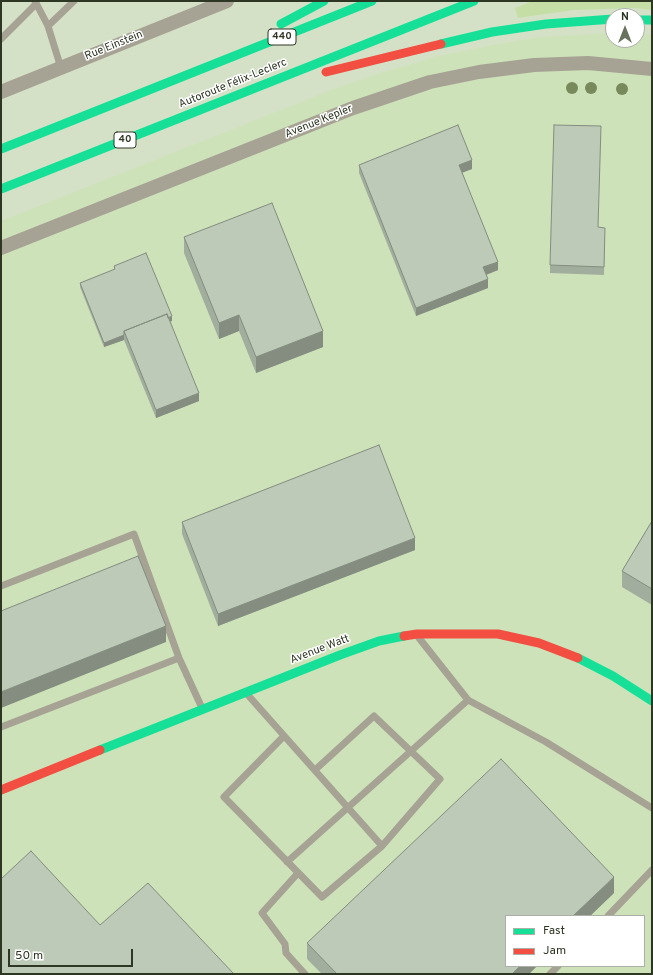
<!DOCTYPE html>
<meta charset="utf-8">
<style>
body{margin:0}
#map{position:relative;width:653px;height:975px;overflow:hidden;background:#d4e1c7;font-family:Overpass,sans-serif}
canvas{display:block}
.frame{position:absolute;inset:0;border:2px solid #2e3724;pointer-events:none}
.legend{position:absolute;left:505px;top:915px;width:140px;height:52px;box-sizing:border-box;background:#fff;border:1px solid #abafa7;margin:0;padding:5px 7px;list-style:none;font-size:12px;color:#2e3724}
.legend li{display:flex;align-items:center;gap:8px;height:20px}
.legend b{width:20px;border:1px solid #abafa7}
.north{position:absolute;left:605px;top:8px;width:40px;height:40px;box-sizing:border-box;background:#fff;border:1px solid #abafa7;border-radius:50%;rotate:0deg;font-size:11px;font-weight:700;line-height:16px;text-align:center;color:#2e3724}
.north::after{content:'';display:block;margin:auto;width:14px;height:18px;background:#68725d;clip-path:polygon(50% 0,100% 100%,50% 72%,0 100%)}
.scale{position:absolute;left:8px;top:949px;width:125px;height:18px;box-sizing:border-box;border:2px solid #2e3724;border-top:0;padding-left:5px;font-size:12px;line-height:14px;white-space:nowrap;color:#2e3724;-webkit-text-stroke:3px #fff;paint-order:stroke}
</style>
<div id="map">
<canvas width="653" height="975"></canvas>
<div class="frame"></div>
<ul class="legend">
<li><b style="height:5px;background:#16e098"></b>Fast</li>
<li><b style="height:5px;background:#f24e42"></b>Jam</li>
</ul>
<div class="north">N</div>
<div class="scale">50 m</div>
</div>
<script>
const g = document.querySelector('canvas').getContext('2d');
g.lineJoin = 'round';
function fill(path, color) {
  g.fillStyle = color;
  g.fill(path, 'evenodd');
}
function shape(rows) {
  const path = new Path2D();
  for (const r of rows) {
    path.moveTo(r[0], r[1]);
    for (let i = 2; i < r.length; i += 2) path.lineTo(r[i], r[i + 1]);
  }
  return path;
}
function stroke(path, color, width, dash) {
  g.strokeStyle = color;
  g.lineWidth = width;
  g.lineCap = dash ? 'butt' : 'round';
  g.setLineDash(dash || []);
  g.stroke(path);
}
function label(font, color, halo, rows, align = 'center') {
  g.font = font + ' Overpass,sans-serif';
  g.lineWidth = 3;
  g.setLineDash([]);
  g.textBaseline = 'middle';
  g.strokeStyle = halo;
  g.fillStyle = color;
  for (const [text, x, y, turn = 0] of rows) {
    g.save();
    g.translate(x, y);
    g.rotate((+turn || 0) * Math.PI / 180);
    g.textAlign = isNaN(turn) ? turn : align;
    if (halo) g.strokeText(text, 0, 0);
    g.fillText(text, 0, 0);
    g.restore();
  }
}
fill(shape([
 [613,33,613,40,637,40,637,34,652,35,652,974,1,974,1,221,339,87,384,72,439,56,493,45,540,37],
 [506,916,644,916,644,966,506,966]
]), '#cee2b9');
fill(shape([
 [533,1,652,1,652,10,635,8,573,10,518,18,515,8]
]), '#c4dea5');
stroke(shape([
 [35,1,48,26,61,68],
 [48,26,74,1],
 [1,39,36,4],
 [1,586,134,534,179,658],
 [247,694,382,846,322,897,224,797,284,736],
 [468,700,546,742,652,808],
 [1,727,179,658,202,708],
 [315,770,374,716,440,779,382,846],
 [287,862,468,700,419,638],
 [298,873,262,913,285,944,286,953,305,974],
 [608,916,652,870],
 [550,974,558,966]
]), '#a6a395', 7);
stroke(shape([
 [1,92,227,1],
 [1,248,353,108,430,82,479,72,534,65,588,63,652,69]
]), '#a6a395', 14);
stroke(shape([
 [637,20,652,20],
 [281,24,324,1],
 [441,44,492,32,546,24,613,19],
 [1,149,372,1],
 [1,189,474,1],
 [578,658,613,676,652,701],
 [100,750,340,655,379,641,404,636]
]), '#16e098', 9);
stroke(shape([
 [326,72,441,44],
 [404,636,417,634,498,634,539,643,578,658],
 [1,790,100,750]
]), '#f24e42', 9);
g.fillStyle = '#788a5c';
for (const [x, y] of [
 [572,88],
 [591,88],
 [622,89]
]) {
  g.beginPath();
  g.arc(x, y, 6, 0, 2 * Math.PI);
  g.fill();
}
fill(shape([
 [359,165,472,169,462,172,498,270,486,275,488,288,416,316,359,173],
 [598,227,605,236,604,275,550,273,550,265],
 [184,237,323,347,256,373,239,331,219,339,184,253],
 [114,266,172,321,170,321,199,401,156,418,124,340,104,347,80,287,80,283,114,270],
 [652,521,652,605,622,587,622,571],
 [182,522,415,550,218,626,182,534],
 [614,893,590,916,506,916,537,966,529,974,322,974,307,959,307,943]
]), '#a2ae9d');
fill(shape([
 [472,160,472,169,459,174,459,165],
 [498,262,498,270,483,276,483,267],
 [488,279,488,288,416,316,416,308],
 [239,315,239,331,219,339,219,323],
 [172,316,172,321,127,338],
 [323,331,323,347,256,373,256,357],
 [124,335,124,340,104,347,104,343],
 [199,393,199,401,156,418,156,410],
 [415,538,415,550,218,626,218,614],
 [166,626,166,642,1,708,1,692],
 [614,877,614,893,590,916,573,916],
 [520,966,537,966,529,974,512,974]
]), '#848d80');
const building = shape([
 [458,125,472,160,459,165,498,262,483,267,488,279,416,308,359,165,458,125],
 [554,125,601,126,598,227,605,228,604,267,550,265,554,125],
 [272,203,323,331,256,357,239,315,219,323,184,237,272,203],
 [146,253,172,316,168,318,167,314,124,331,124,335,104,343,80,283,115,269,114,266,146,253],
 [167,314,199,393,156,410,124,331,167,314],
 [379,445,415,538,218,614,182,522,379,445],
 [652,521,652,589,622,571,652,521],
 [138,556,166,626,1,692,1,611,138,556],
 [501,759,614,877,573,916,506,916,506,966,520,966,512,974,337,974,307,943,501,759],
 [31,851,100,925,148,883,234,974,1,974,1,879,31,851]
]);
fill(building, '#bccab7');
stroke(building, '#848d80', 1);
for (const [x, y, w] of [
 [282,37,28],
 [125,140,22]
]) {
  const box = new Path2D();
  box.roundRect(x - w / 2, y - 8, w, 16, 3);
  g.fillStyle = '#fff';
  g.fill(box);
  stroke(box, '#2e3724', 1);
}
label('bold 10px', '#2e3724', null, [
 ["440",282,37],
 ["40",125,140]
]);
label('11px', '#2e3724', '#fff', [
 ["Rue Einstein",114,46,-22],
 ["Autoroute Félix-Leclerc",233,84,-22],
 ["Avenue Kepler",319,122,-22],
 ["Avenue Watt",320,650,-21]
]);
</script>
